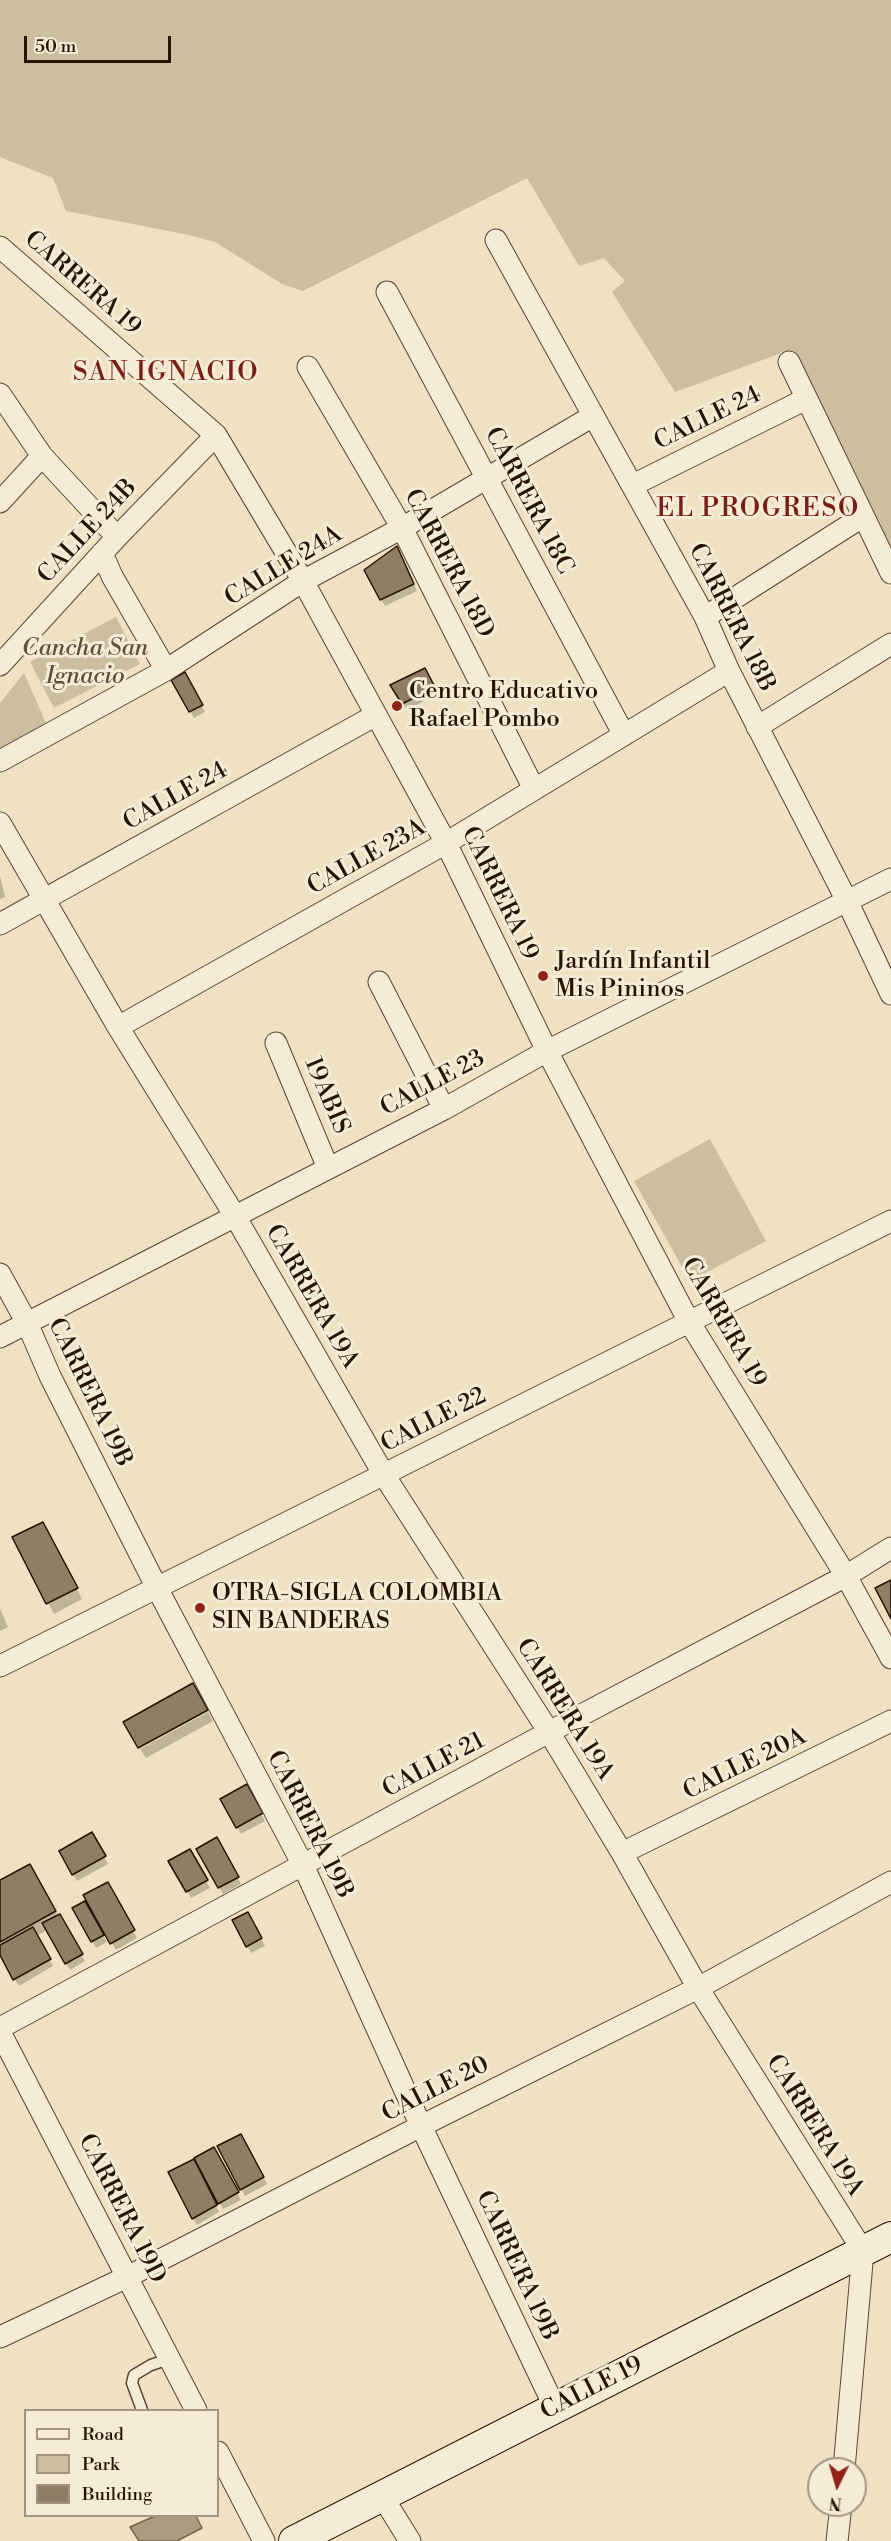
<!DOCTYPE html>
<meta charset="utf-8">
<style>
body{margin:0}
#map{position:relative;width:891px;height:2541px;overflow:hidden;background:#efe1c1;font-family:"Libre Bodoni",serif}
canvas{display:block}
.legend{position:absolute;left:24px;top:2409px;width:195px;height:108px;box-sizing:border-box;background:#f5ecd7;border:2px solid #a39581;margin:0;padding:8px 10px;list-style:none;font-size:18px;color:#281301}
.legend li{display:flex;align-items:center;gap:12px;height:30px}
.legend b{width:30px;border:2px solid #a39581}
.north{position:absolute;left:807px;top:2457px;width:60px;height:60px;box-sizing:border-box;background:#f5ecd7;border:2px solid #a39581;border-radius:50%;rotate:185deg;font-size:16px;font-weight:700;line-height:24px;text-align:center;color:#281301}
.north::after{content:'';display:block;margin:auto;width:21px;height:27px;background:#8f2418;clip-path:polygon(50% 0,100% 100%,50% 72%,0 100%)}
.scale{position:absolute;left:24px;top:36px;width:147px;height:27px;box-sizing:border-box;border:3px solid #281301;border-top:0;padding-left:8px;font-size:18px;line-height:21px;white-space:nowrap;color:#281301;-webkit-text-stroke:4px #f5ecd7;paint-order:stroke}
</style>
<div id="map">
<canvas width="891" height="2541"></canvas>
<ul class="legend">
<li><b style="height:8px;background:#f5ecd7"></b>Road</li>
<li><b style="height:16px;background:#cdbea0"></b>Park</li>
<li><b style="height:16px;background:#8f7e65"></b>Building</li>
</ul>
<div class="north">N</div>
<div class="scale">50 m</div>
</div>
<script>
const g = document.querySelector('canvas').getContext('2d');
g.lineJoin = 'round';
function fill(path, color) {
  g.fillStyle = color;
  g.fill(path, 'evenodd');
}
function shape(rows) {
  const path = new Path2D();
  for (const r of rows) {
    path.moveTo(r[0], r[1]);
    for (let i = 2; i < r.length; i += 2) path.lineTo(r[i], r[i + 1]);
  }
  return path;
}
function stroke(path, color, width, dash) {
  g.strokeStyle = color;
  g.lineWidth = width;
  g.lineCap = dash ? 'butt' : 'round';
  g.setLineDash(dash || []);
  g.stroke(path);
}
function label(font, color, halo, rows, align = 'center') {
  g.font = font + ' "Libre Bodoni",serif';
  g.lineWidth = 6;
  g.setLineDash([]);
  g.textBaseline = 'middle';
  g.strokeStyle = halo;
  g.fillStyle = color;
  for (const [text, x, y, turn = 0] of rows) {
    g.save();
    g.translate(x, y);
    g.rotate((+turn || 0) * Math.PI / 180);
    g.textAlign = isNaN(turn) ? turn : align;
    if (halo) g.strokeText(text, 0, 0);
    g.fillText(text, 0, 0);
    g.restore();
  }
}
fill(shape([
 [0,0,891,0,891,566,816,417,787,351,675,392,612,292,625,281,604,258,579,266,527,178,303,291,282,284,215,242,189,235,66,211,53,178,0,157],
 [116,617,140,664,54,708,30,662],
 [24,673,46,723,0,749,0,703],
 [710,1139,766,1241,690,1281,634,1181]
]), '#cdbea0');
const water = shape([
 [155,2516,196,2516,202,2528,177,2541,139,2541,130,2527,155,2516]
]);
fill(water, '#ab9b80');
stroke(water, '#77654d', 1.5);
fill(shape([
 [401,555,417,591,385,606,365,570],
 [424,670,438,694,407,710,396,692],
 [185,674,205,712,194,718,173,681],
 [0,876,5,897,0,899],
 [49,1534,82,1599,54,1614,14,1538],
 [0,1609,8,1627,0,1631],
 [208,1712,213,1721,146,1758,140,1749],
 [246,1786,265,1821,241,1834,222,1800],
 [92,1834,108,1864,77,1881,61,1852],
 [216,1839,241,1884,223,1894,198,1850],
 [190,1851,210,1888,191,1898,170,1862],
 [29,1866,85,1961,70,1970,47,1930,36,1936,53,1966,19,1986,0,1956,0,1882],
 [107,1884,137,1938,116,1950,85,1896],
 [84,1903,107,1942,96,1948,74,1908],
 [248,1914,265,1946,251,1953,234,1921],
 [241,2136,267,2184,245,2196,219,2147],
 [214,2149,241,2200,223,2209,206,2180,204,2181,219,2212,197,2225,170,2173]
]), '#0003');
const building = shape([
 [397,546,414,584,380,600,364,570,397,546],
 [425,668,435,687,402,704,390,685,425,668],
 [185,672,203,705,189,712,171,680,185,672],
 [43,1522,78,1588,46,1604,12,1537,43,1522],
 [891,1580,891,1619,875,1588,891,1580],
 [193,1683,208,1710,138,1748,123,1722,193,1683],
 [247,1784,263,1813,236,1828,220,1799,247,1784],
 [92,1832,106,1856,72,1875,59,1851,92,1832],
 [217,1837,239,1877,218,1888,196,1849,217,1837],
 [190,1849,208,1880,186,1892,168,1861,190,1849],
 [30,1864,56,1911,0,1942,0,1880,30,1864],
 [108,1882,135,1930,110,1944,83,1895,108,1882],
 [85,1901,104,1935,91,1942,72,1908,85,1901],
 [248,1912,262,1938,246,1947,232,1920,248,1912],
 [60,1914,83,1954,65,1964,42,1923,60,1914],
 [33,1927,51,1959,13,1980,0,1955,0,1945,33,1927],
 [241,2134,264,2177,240,2190,217,2146,241,2134],
 [214,2147,239,2192,218,2204,194,2158,214,2147],
 [194,2159,217,2205,192,2219,168,2172,194,2159]
]);
fill(building, '#8f7e65');
stroke(building, '#281301', 1.5);
const service = shape([
 [142,2410,132,2383,134,2375,151,2365,169,2359]
]);
const minor = shape([
 [496,240,705,617,729,671,847,901,891,994],
 [0,247,216,435,303,581,446,843,547,1051,688,1320,846,1576,891,1658],
 [387,292,624,735],
 [789,362,891,573],
 [308,367,402,528,534,789],
 [0,394,42,456,117,537],
 [633,485,806,399],
 [0,502,42,456],
 [102,553,112,576,166,670],
 [705,617,862,517],
 [0,665,117,537,216,435],
 [757,727,891,644],
 [0,761,166,670,303,581,402,528,593,416],
 [0,823,118,1027,235,1216,384,1475,549,1732,622,1853,698,1988,863,2251,844,2469],
 [0,924,376,715],
 [379,982,444,1109],
 [118,1027,446,843,729,671],
 [276,1043,328,1168],
 [0,1274,27,1323,50,1376,157,1588,303,1865,421,2126,555,2408],
 [0,1337,444,1109,547,1051,891,879],
 [0,1666,891,1221],
 [622,1853,891,1721],
 [0,2028,549,1732,846,1576,891,1548],
 [0,2032,196,2410],
 [0,2337,127,2277,421,2126,698,1988,891,1882],
 [218,2452,264,2541],
 [382,2496,410,2541],
 [837,2541,841,2505]
]);
const secondary = shape([
 [294,2541,891,2237]
]);
stroke(service, '#5a4631', 13);
stroke(minor, '#5a4631', 23);
stroke(secondary, '#281301', 32);
stroke(service, '#f5ecd7', 10);
stroke(minor, '#f5ecd7', 21);
stroke(secondary, '#f5ecd7', 30);
for (const [x, y, r, color] of [
 [397,706,6,"#8f2418"],
 [543,976,6,"#8f2418"],
 [200,1608,6,"#8f2418"]
]) {
  const dot = new Path2D();
  dot.arc(x, y, r, 0, 2 * Math.PI);
  g.fillStyle = color;
  g.fill(dot);
  stroke(dot, '#f5ecd7', 2);
}
label('24px', '#281301', '#f5ecd7', [
 ["CARRERA 19",82,284,41],
 ["CALLE 24",708,419,-26],
 ["CARRERA 18C",528,501,62],
 ["CALLE 24B",88,532,-47],
 ["CARRERA 18D",448,564,62],
 ["CALLE 24A",284,567,-31],
 ["CARRERA 18B",731,618,63],
 ["CALLE 24",176,797,-29],
 ["CALLE 23A",367,858,-29],
 ["CARRERA 19",499,894,64],
 ["CALLE 23",433,1084,-28],
 ["19ABIS",326,1096,67],
 ["CARRERA 19A",311,1297,60],
 ["CARRERA 19",723,1323,60],
 ["CARRERA 19B",89,1393,64],
 ["CALLE 22",434,1421,-27],
 ["CARRERA 19A",564,1710,58],
 ["CALLE 20A",745,1765,-26],
 ["CALLE 21",434,1766,-28],
 ["CARRERA 19B",309,1825,63],
 ["CALLE 20",436,2090,-27],
 ["CARRERA 19A",814,2126,58],
 ["CARRERA 19D",121,2209,63],
 ["CARRERA 19B",516,2266,65],
 ["CALLE 19",592,2389,-27]
]);
label('italic 24px', '#624f39', '#f5ecd7', [
 ["Cancha San",85,649],
 ["Ignacio",85,677]
]);
label('24px', '#281301', '#f5ecd7', [
 ["Centro Educativo",409,692],
 ["Rafael Pombo",409,720],
 ["Jardín Infantil",555,962],
 ["Mis Pininos",555,990],
 ["OTRA-SIGLA COLOMBIA",212,1594],
 ["SIN BANDERAS",212,1622]
], 'left');
g.letterSpacing = '1.5px';
label('26px', '#7a1f14', '#f5ecd7', [
 ["SAN IGNACIO",166,374],
 ["EL PROGRESO",758,510]
]);
g.letterSpacing = '0px';
</script>
